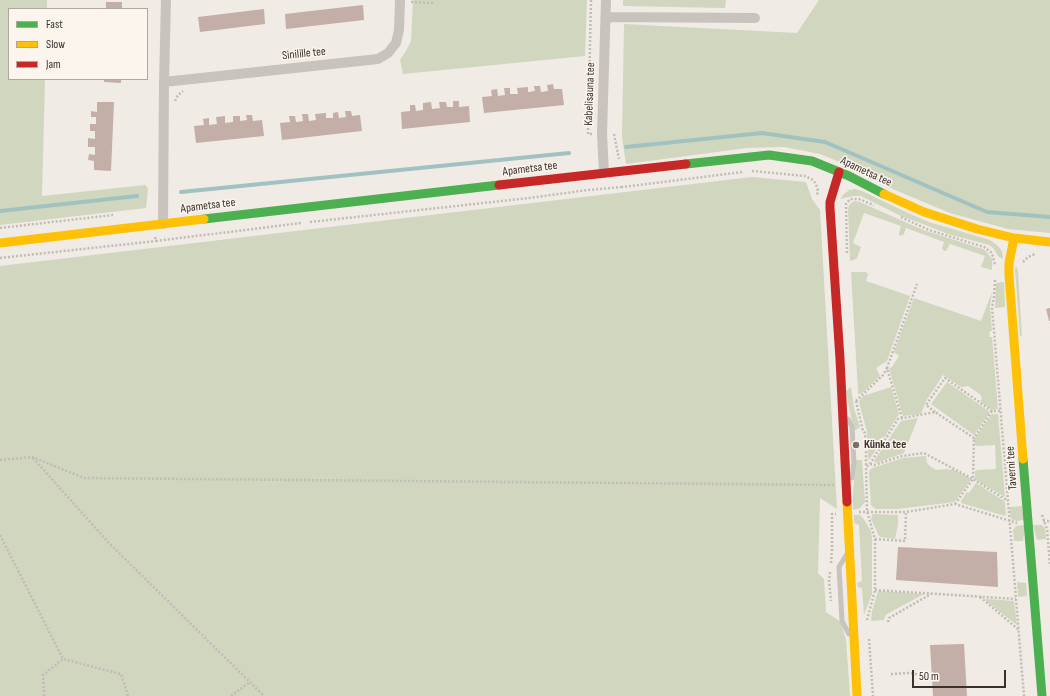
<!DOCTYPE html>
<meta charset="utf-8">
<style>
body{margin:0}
#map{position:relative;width:1050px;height:696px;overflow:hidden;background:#f0ebe5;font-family:"Sofia Sans Condensed",sans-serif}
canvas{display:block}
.legend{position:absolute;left:8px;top:8px;width:140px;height:72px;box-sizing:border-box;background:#fbf5ee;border:1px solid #aea6a0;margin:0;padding:5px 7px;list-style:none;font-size:12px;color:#3b302b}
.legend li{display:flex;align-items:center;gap:8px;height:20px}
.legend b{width:20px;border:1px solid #aea6a0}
.scale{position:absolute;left:912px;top:670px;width:94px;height:18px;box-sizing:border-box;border:2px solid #3b302b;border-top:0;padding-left:5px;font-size:12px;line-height:14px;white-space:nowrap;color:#3b302b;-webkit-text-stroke:3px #fbf5ee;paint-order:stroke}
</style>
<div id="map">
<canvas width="1050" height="696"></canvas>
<ul class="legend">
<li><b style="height:5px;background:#4caf50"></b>Fast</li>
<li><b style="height:5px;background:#ffc107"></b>Slow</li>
<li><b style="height:5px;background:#c62828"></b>Jam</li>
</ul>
<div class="scale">50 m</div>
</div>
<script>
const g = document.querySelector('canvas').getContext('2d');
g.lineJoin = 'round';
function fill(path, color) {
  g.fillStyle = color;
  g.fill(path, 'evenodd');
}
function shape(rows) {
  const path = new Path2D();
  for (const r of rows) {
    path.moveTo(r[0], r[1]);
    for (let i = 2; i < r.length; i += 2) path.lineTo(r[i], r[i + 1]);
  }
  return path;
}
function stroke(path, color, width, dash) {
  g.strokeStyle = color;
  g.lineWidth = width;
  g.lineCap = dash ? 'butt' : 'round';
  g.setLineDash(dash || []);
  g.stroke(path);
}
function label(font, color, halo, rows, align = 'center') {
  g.font = font + ' "Sofia Sans Condensed",sans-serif';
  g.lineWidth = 3;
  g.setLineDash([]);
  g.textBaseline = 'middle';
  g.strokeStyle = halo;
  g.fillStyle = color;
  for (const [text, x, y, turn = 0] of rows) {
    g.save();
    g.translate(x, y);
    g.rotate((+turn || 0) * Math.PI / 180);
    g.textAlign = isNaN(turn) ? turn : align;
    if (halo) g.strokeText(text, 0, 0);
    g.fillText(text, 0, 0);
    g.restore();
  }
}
fill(shape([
 [0,0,47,0,47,9,9,9,9,79,45,79,42,196,145,185,148,188,146,208,0,225],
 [413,0,587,0,585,56,403,74,400,60,406,51,411,41],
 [623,0,726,0,725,8,623,6],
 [819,0,1050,0,1050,233,1008,229,950,213,895,190,847,165,820,154,784,147,747,148,626,164,622,137,624,24,797,33],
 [752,177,806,182,812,199,820,210,837,509,820,498,818,573,824,579,826,612,841,622,846,640,850,696,0,696,0,266],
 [855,189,862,191,908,213,929,222,990,240,998,246,1002,251,1003,259,999,257,993,248,989,245,948,234,923,224,901,216,861,196,853,196,840,199,844,194,849,190],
 [855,201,860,202,923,230,983,249,986,251,992,259,992,270,981,267,985,256,950,244,946,251,944,251,942,248,944,242,906,228,904,234,901,236,899,235,899,233,901,226,864,213,853,243,861,247,857,258,854,260,850,261,848,208,849,206,851,203],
 [1016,266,1018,271,1022,336,1020,336,1015,270],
 [851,272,866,272,868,274,866,281,910,296,887,361,876,368,880,376,861,394,858,394,858,391],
 [1004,282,1005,307,995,308,996,283],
 [992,292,990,306,992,331,990,331,989,333,990,334,989,337,992,337,998,409,992,410,980,401,982,399,981,395,968,386,961,387,943,375,926,401,921,414,903,416,889,368,892,367,899,356,894,352,914,298,981,321],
 [947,382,990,412,974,435,931,404],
 [851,387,854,408,860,427,854,431,849,408,846,391],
 [891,387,899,414,884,438,882,437,877,446,878,447,869,460,868,458,867,432,859,402,860,400,863,396],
 [992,414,998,414,1005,497,976,480,975,477,975,471,977,470,996,469,995,445,976,446,975,444,975,438],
 [918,418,904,453,876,463,874,461,901,421],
 [926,456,927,463,931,467,936,470,947,469,950,470,952,469,970,478,971,480,970,481,956,500,954,502,947,503,897,509,876,509,873,507,871,505,869,473,869,471,872,468,903,458],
 [856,460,862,460,865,502,860,508,853,510,853,494],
 [976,483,1004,501,1005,503,1006,514,1005,516,961,503,961,501,967,492,969,493],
 [1022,506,1024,520,1017,521,1013,520,1011,518,1009,507],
 [874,514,898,515,898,524,895,539,881,537,879,536,871,519,872,515],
 [854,515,860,515,863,518,871,531,872,537,872,594,864,615,862,588,858,587,857,583,862,581,859,525,854,523],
 [1025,525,1023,541,1014,541,1013,530,1016,526],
 [1033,525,1041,525,1043,526,1045,528,1046,539,1037,540],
 [1017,582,1026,583,1027,595,1026,596,1018,597],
 [878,591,924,594,887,614,885,616,884,620,871,621,872,611],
 [986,599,1014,601,1017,625,986,601]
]), '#d1d6bf');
stroke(shape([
 [626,147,762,133,825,142,987,212,1050,217],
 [181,192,569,153],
 [0,211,137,196]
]), '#a1c2c1', 4);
fill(shape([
 [106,2,122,2,122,9,106,9],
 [363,5,364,20,286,29,285,14],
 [264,9,265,24,200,32,198,17],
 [104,79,121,79,121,83,104,82],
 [553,84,554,89,562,89,564,105,484,113,482,97,492,96,491,90,497,89,498,96,505,95,504,88,510,88,510,94,518,94,517,88,528,87,528,92,535,91,534,86,540,86,541,92,548,91,547,85],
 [453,101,459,101,459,107,469,106,470,122,402,129,401,112,410,111,410,105,415,105,416,111,423,110,423,103,431,102,432,109,440,108,439,102,446,102,447,107,453,107],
 [97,102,114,102,111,171,94,170,94,161,88,160,89,154,95,155,95,147,88,147,88,138,95,139,95,131,90,131,90,124,96,124,96,117,91,117,91,111,97,112],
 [345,111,351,111,352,116,360,115,362,131,282,140,280,123,290,122,289,116,295,116,296,122,303,121,302,114,308,114,309,121,316,120,315,114,326,113,326,118,333,118,333,113,338,112,339,118,346,117],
 [246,115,252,115,253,121,262,120,264,136,196,143,194,126,204,125,203,119,209,118,209,125,217,124,216,117,225,116,225,123,233,122,233,116,240,116,240,121,247,120],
 [1050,308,1050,321,1049,321,1046,309],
 [898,547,997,552,998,587,896,580],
 [964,644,967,696,933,696,930,645]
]), '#c3afa7');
stroke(shape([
 [591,0,588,134,592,134],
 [411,2,433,3],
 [175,101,178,95,183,91],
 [614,134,619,159],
 [752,171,805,176,813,180,816,184,818,191,817,195],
 [622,186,622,187,743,172],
 [901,217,929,230,984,247,992,253,995,265],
 [310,222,529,198,588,190,622,187],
 [0,228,113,215],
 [155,237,156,241,301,223],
 [847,253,846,204,850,199,859,199,874,205],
 [0,258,156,241],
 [1023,262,1028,257,1035,254],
 [995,280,994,297,992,307,1024,696],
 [856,401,863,431,865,433,866,449,866,467],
 [856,401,883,375,887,368],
 [935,412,926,405,945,378,992,411],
 [902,418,887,368,917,284],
 [33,458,109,543,264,696],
 [0,460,32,457,84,478,834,485],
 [870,464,874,465,902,456,924,453,973,479,1008,501],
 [955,504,973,479,974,438],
 [859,512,906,512,955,504,1017,523],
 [1042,515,1047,529,1050,565],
 [1043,521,1050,521],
 [0,535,63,659,121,674,128,696],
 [875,539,905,541,906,512],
 [831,563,832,550,832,514,836,514],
 [830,572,829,580,831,601],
 [875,590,1016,599],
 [980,597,1019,630],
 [867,620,875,590,875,539,867,511,866,467,870,464,898,419,935,412,974,438,992,411,1001,411],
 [888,622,889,618,931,594],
 [869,639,873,696],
 [891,674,909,673,921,675,926,677,928,679],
 [44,696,43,675,63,659],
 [231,696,250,682]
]), '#c2bbb6', 2.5, [2, 2]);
stroke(shape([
 [848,419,852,427,854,462,852,478],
 [847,554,839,567,842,621,849,634]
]), '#c9c3be', 5);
stroke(shape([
 [166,0,164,82,378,59,388,53,396,43,399,30,400,0],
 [606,17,755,18],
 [604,173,602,134,606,0],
 [163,224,164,82]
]), '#c9c3be', 10);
stroke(shape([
 [686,164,769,155,812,161,849,176,884,194],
 [204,219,499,185],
 [1023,459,1042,696]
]), '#4caf50', 9);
stroke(shape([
 [884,194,924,212,977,229,1014,238,1050,242],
 [1014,238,1009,263,1009,275,1023,459],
 [0,243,204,219],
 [847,502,857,696]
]), '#ffc107', 9);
stroke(shape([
 [839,172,830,202,830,208,840,359,847,502],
 [499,185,686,164]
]), '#c62828', 9);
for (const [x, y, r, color] of [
 [856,445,4,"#7a716c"]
]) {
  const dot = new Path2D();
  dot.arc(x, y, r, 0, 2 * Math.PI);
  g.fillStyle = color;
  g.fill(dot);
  stroke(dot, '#fbf5ee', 1.5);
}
label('12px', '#3b302b', '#fbf5ee', [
 ["Sinilille tee",304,54,-6],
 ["Kabelisauna tee",590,94,-88],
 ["Apametsa tee",530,169,-7],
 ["Apametsa tee",866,172,25],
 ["Apametsa tee",208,206,-7],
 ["Taverni tee",1012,468,-94]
]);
label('bold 12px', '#3b302b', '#fbf5ee', [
 ["Künka tee",864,445]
], 'left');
</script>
